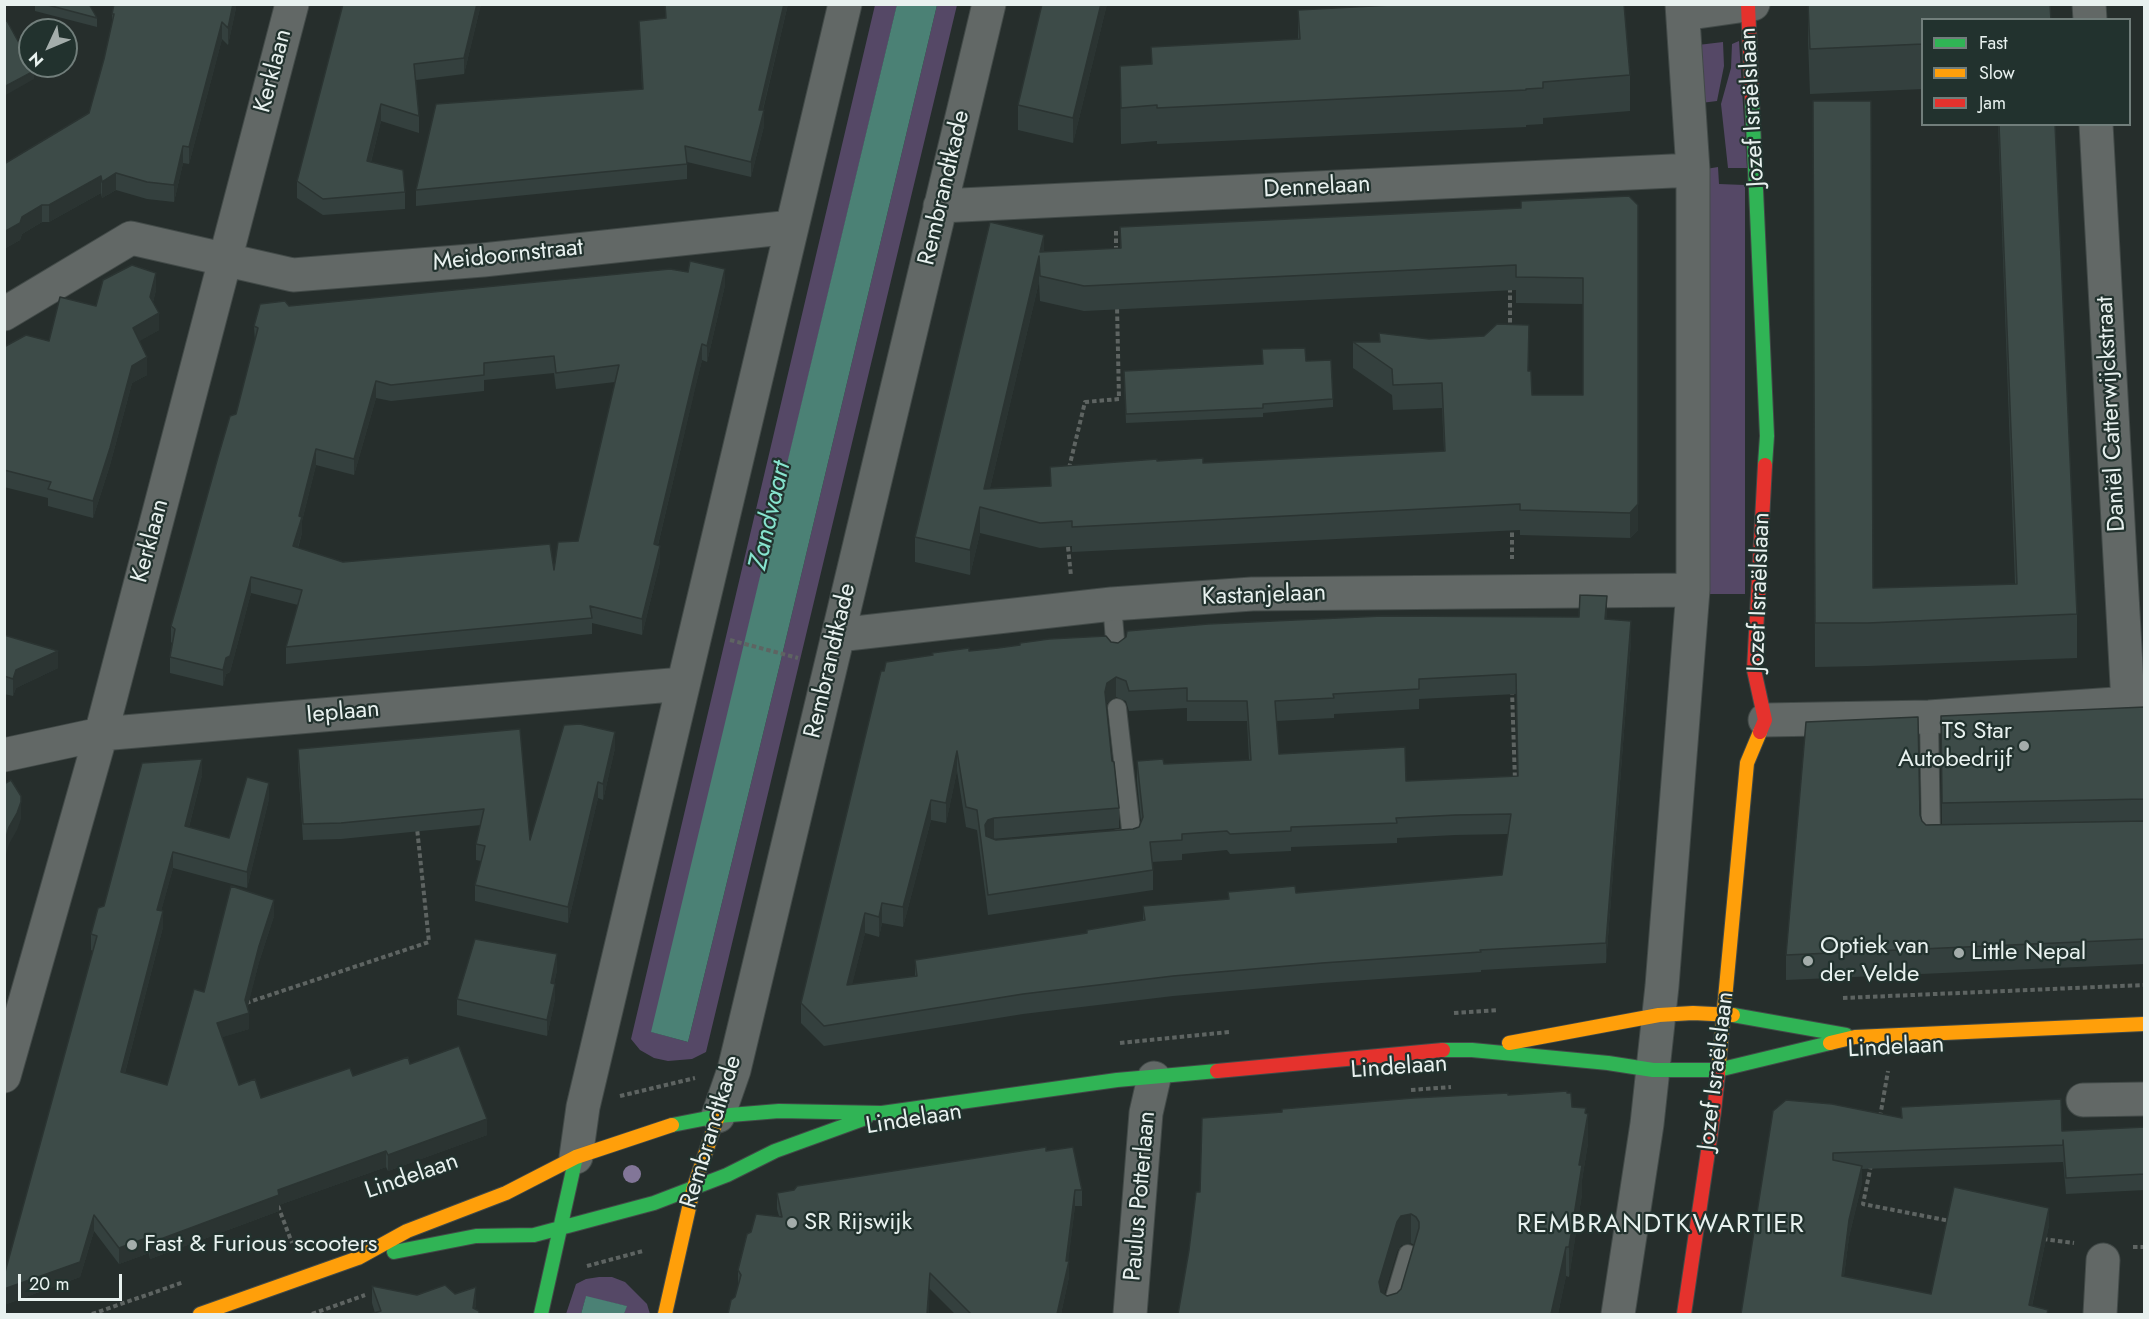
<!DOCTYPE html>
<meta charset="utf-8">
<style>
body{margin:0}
#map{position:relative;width:2149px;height:1319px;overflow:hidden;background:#262e2c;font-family:Jost,sans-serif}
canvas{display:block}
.frame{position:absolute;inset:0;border:6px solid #e8f1ef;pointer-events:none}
.legend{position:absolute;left:1921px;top:18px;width:210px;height:108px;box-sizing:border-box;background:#22322e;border:2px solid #717e7b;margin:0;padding:8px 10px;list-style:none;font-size:18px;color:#e8f1ef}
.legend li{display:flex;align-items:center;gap:12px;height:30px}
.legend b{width:30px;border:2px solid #717e7b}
.north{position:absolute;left:18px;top:18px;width:60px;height:60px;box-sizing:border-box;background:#22322e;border:2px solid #717e7b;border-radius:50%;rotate:226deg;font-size:16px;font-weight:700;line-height:24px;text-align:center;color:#e8f1ef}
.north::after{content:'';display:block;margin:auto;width:21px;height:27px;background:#a4adab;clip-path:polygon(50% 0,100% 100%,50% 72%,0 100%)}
.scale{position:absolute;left:18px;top:1274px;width:104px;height:27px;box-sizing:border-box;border:3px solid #e8f1ef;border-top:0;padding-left:8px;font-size:18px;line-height:21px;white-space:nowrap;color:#e8f1ef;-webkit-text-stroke:4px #22322e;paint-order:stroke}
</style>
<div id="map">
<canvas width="2149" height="1319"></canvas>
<div class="frame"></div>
<ul class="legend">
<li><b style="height:8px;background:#30b455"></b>Fast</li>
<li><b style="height:8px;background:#ff9f0a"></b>Slow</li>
<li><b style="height:8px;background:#e5322d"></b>Jam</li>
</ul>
<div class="north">N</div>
<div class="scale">20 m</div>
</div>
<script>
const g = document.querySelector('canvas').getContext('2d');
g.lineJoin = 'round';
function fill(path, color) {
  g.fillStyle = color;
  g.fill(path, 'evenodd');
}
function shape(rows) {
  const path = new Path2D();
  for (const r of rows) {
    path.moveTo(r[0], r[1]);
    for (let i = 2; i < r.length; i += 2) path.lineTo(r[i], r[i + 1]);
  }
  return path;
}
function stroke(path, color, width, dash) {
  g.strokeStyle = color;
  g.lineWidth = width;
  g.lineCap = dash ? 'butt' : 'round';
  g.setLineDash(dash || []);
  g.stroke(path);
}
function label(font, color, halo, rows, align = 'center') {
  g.font = font + ' Jost,sans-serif';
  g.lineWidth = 4.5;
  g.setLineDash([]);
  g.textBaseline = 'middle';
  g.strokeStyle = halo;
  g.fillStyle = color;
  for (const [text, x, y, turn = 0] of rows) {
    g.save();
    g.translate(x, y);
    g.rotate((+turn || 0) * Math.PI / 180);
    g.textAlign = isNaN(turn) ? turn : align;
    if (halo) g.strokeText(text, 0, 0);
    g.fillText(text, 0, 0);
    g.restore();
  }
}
fill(shape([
 [875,5,897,5,652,1032,688,1042,779,668,937,5,957,5,706,1052,692,1059,668,1061,654,1058,640,1050,631,1039],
 [1739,41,1747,168,1728,168,1721,104,1731,68,1732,44],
 [1723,42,1724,66,1717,101,1701,103,1698,45],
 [1718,167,1719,184,1745,185,1745,594,1704,594,1706,169],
 [599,1277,612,1277,625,1282,647,1304,650,1314,624,1314,626,1306,586,1297,581,1314,566,1314,576,1284,586,1279]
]), '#554866');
fill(shape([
 [897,4,937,5,779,668,688,1042,651,1032],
 [586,1296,627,1306,624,1314,581,1314]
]), '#4b8175');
const lane = shape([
 [1112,604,1116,652],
 [1117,708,1132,838,1118,839],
 [1929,717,1931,840,1939,840],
 [1390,1314,1408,1254]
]);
const street = shape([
 [2089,4,2090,20],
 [1683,14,1753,4],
 [2096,124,2128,703],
 [940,206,1693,170],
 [4,314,131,238,293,275,483,260,792,227],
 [838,635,1112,604,1252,594,1693,590],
 [1765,720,1929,717,2144,702],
 [4,755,101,734,683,684],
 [4,1076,101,734,292,4],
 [2083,1100,2144,1099],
 [718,1116,734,1070,989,4],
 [576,1157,583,1107,845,4],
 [1130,1314,1146,1113,1154,1078],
 [1618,1314,1647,1124,1662,986,1693,590,1693,170,1682,4],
 [2100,1314,2103,1260]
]);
const fast = shape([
 [1752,100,1767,436,1765,465],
 [1733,1015,1846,1035],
 [1443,1050,1472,1050,1608,1063,1653,1070,1718,1070,1830,1043],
 [672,1125,718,1116,779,1111,882,1113,1117,1080,1217,1071],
 [394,1252,476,1236,534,1235,654,1203,727,1175,775,1151,866,1118],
 [541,1314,576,1157]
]);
const slow = shape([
 [1509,1043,1659,1015,1693,1013,1733,1015],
 [1830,1043,1855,1037,2144,1024],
 [1718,1074,1747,763,1760,732],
 [200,1314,358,1258,407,1231,506,1193,576,1157,672,1125],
 [665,1314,693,1190,718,1116]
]);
const jam = shape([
 [1748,5,1752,100],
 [1760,732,1765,720,1754,670,1765,465],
 [1217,1071,1443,1050],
 [1684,1314,1714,1111,1718,1074]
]);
stroke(lane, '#424a48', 20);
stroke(street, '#424a48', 35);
stroke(fast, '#424a48', 16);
stroke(slow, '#424a48', 16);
stroke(jam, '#424a48', 16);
stroke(shape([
 [1116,231,1116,251],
 [1510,288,1510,328],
 [1069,468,1085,402,1119,399,1117,306],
 [1512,525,1512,559],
 [1068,547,1071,576],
 [730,640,798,658],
 [1512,690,1515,781],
 [1843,998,2144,985],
 [246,1003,429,942,417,828],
 [1454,1013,1498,1010],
 [1120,1043,1229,1032],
 [1411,1090,1451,1087],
 [620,1096,695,1078],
 [1880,1117,1888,1071],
 [1871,1165,1863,1204,1950,1221],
 [278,1206,292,1243],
 [2043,1239,2074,1243],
 [2133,1247,2144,1247],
 [587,1266,643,1251],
 [92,1314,184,1282],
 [312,1314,365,1295]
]), '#5e6462', 4, [4.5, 3]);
stroke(lane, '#626866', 18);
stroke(street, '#626866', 33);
stroke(fast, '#30b455', 14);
stroke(slow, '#ff9f0a', 14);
stroke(jam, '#e5322d', 14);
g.fillStyle = '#827698';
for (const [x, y] of [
 [632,1174]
]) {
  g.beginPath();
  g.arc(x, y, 9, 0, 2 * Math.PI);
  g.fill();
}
fill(shape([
 [35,4,89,4,97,18,97,27,35,11],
 [236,4,236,8,228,45,222,39,189,164,183,163,174,202,147,199,116,190,102,198,101,193,49,222,42,222,22,234,20,240,4,249,89,113,104,59,112,25,112,14],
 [343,4,481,4,464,74,416,80,419,116,419,133,381,121,371,162,405,192,405,209,323,215,297,198,297,181],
 [665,4,788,4,763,110,764,126,751,177,687,162,687,179,416,206,416,190,642,89,639,21,665,18],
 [1042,4,1107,4,1073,143,1018,130,1018,105],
 [1808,4,1923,20,1923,89,1810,94,1808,40],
 [1298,10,1630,75,1630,111,1543,118,1543,124,1526,125,1526,127,1157,144,1157,141,1121,144,1120,66,1151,64,1151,47,1298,39],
 [1813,101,1873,588,2015,584,1998,124,2055,124,2077,614,2077,658,1868,666,1815,667],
 [1629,196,1638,530,1630,538,1520,535,1520,530,1072,552,1072,546,1040,548,980,533,970,575,915,562,915,537,1044,252,1120,248,1120,227,1521,208],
 [1039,282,1040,301,1084,311,1516,290,1516,303,1583,304,1583,395,1532,395,1528,371,1379,333,1379,342,1353,342,1353,368,1392,395,1393,410,1442,408,1444,451,1203,463,1157,461,1050,467,1050,486,990,488],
 [725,285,707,362,702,360,696,384,658,545,660,562,642,635,592,623,592,634,286,664,286,647,298,605,251,593,230,672,226,674,223,686,170,673,170,657,172,643,171,642,171,626,236,414,255,342,254,326,289,306],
 [554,373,556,389,615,382,578,541,554,570,343,562,298,548,302,533,302,521,316,465,354,475,376,398,391,401,484,391,484,380],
 [156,290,153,302,159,330,139,341,147,375,132,383,110,465,93,518,48,506,48,498,4,487,4,347,49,341,96,306],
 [1306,361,1333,399,1333,407,1263,413,1263,417,1126,423,1124,380,1263,364],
 [1607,619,1631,641,1606,963,1481,970,1481,972,1322,983,1173,996,1023,1014,824,1046,801,1023,801,1003,884,671,932,656,932,653,1111,642,1118,643],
 [1516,694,1518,776,1406,781,1279,754,1276,721,1334,718,1334,714,1419,709,1419,699],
 [1116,697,1126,701,1129,711,1187,708,1187,721,1247,721,1249,760,1164,764,1137,761,1137,781,1141,821,1139,827,1133,829,996,840,992,839,1119,828,1119,808,1112,761,1107,705,1107,703],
 [957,771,966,827,977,830,988,915,1153,890,1153,870,1152,862,1182,860,1182,854,1227,850,1230,854,1291,851,1291,847,1397,843,1397,838,1455,835,1508,834,1502,875,1296,893,1228,892,1228,899,1143,906,1143,920,1087,933,915,960,915,976,852,984,865,933,879,937,882,923,903,927,931,820,946,823],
 [4,635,58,668,16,688,13,696,4,694],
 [2145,707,2145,964,1786,980,1786,955,1920,815,1922,821,1926,825,1942,824,1941,741],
 [520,729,530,840,615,748,603,800,598,798,568,923,475,901,475,885,481,861,476,860,476,844,481,825,341,839,303,840,298,765,298,749],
 [202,775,189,827,229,838,269,799,247,888,173,868,161,911,163,927,125,1073,167,1085,204,992,274,916,259,962,247,1008,249,1029,222,1037,239,1085,261,1098,353,1076,410,1064,487,1135,388,1171,386,1167,279,1205,279,1211,150,1259,149,1253,119,1264,94,1231,80,1277,4,1305,4,1276,93,951,91,950,91,934,104,906],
 [557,970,554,984,555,999,547,1036,457,1015,457,999],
 [1567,1093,1572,1107,1586,1113,1588,1143,1582,1180,1582,1194,1569,1277,1566,1276,1558,1314,1178,1314,1200,1192,1508,1095],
 [1411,1243,1414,1245,1401,1289,1397,1293,1387,1296,1384,1294,1397,1251,1401,1245],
 [1901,1107,2062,1131,2145,1127,2145,1190,2066,1194,2063,1160,2063,1162,1862,1169,1862,1183,1849,1237,1844,1276,1931,1294,2049,1225,2032,1306,2048,1314,1741,1314,1773,1111,1901,1118],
 [1046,1151,1082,1190,1082,1206,1075,1206,1068,1261,1069,1277,1061,1314,955,1314,930,1289,735,1297,738,1285,738,1270,779,1216,777,1209,777,1193],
 [372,1286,417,1295,476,1304,475,1309,479,1314,375,1313,372,1303]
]), '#34403e');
fill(shape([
 [233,4,236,4,236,8,228,45,228,28],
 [477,4,481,4,464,74,464,58],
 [784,4,788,4,759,125,759,110],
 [1101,4,1107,4,1073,143,1073,118],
 [222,22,222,39,189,164,189,147],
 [34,71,34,79,4,96,4,87],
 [381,104,381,121,367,177,367,161],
 [764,110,764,126,751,177,751,162],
 [183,146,183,163,174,202,174,185],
 [116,173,116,190,102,198,102,182],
 [101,176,101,193,49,222,49,205],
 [42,205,42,222,22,234,20,240,4,249,4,232,22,217],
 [1044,235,1044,260,1040,277,1040,252],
 [1039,256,1039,282,985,509,984,489],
 [725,269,725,285,707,362,707,346],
 [156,273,156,290,150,314,150,297],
 [159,313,159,330,133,345,133,328],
 [702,344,702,360,654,561,654,544],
 [147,357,147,375,132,383,110,465,93,518,93,501,132,366],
 [376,381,376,398,354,475,354,459],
 [316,449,316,465,302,521,302,533,293,562,293,546,299,516],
 [1638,504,1638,530,1630,538,1630,513],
 [980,507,980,533,970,575,970,550],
 [660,546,660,562,642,635,642,619],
 [251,577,251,593,230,672,226,674,223,686,223,670],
 [1607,596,1607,616,1605,639,1605,619],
 [1631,621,1631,641,1606,963,1606,943],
 [58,651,58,668,16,688,13,696,13,679,16,670],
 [1116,677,1116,697,1107,703,1105,712,1105,692,1107,683],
 [615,732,615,748,603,800,603,784],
 [957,751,957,771,946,823,946,803],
 [202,759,202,775,185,842,185,826],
 [598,782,598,798,568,923,568,907],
 [269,783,269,799,247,888,247,872],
 [931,800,931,820,903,927,903,907],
 [21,802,21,819,17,830,9,844,4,862,4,844,9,827],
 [994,818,994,838,988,840,985,845,985,825,988,820],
 [173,852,173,868,157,926,157,910],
 [274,900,274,916,259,962,246,1014,249,1013,249,1029,217,1039,217,1023,245,1000,259,946],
 [882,903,882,923,879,937,879,917],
 [163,911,163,927,121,1088,121,1072],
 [865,913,865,933,847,1005,847,985],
 [557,954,557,970,551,999,551,983],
 [555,984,555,999,547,1036,547,1020],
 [1586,1108,1586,1126,1588,1114,1588,1143,1582,1180,1582,1194,1569,1277,1569,1247],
 [487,1119,487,1135,388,1171,388,1155],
 [386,1151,386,1167,279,1205,279,1211,150,1259,150,1243,278,1190],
 [1862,1166,1862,1183,1849,1237,1842,1292,1842,1276,1849,1220],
 [1075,1190,1075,1206,1067,1272,1069,1261,1069,1277,1061,1314,1057,1314,1066,1261],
 [2049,1208,2049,1225,2030,1314,2029,1305],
 [1411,1214,1411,1243,1401,1245,1397,1251,1379,1311,1379,1282,1397,1222,1401,1216],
 [94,1215,94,1231,80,1277,4,1305,4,1289],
 [149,1237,149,1253,119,1264,119,1248],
 [1566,1247,1566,1276,1558,1314,1551,1314],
 [930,1273,929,1314,927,1314],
 [476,1287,476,1304,474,1314,473,1308]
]), '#2b3432');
const building = shape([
 [44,4,89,4,97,18,44,4],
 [114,4,233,4,228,28,222,22,189,147,183,146,174,185,147,182,116,173,102,182,101,176,49,205,42,205,22,217,20,223,4,232,4,164,89,113,104,59,114,14,112,14,114,4],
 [343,4,477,4,464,58,414,64,419,116,381,104,367,161,403,170,405,192,323,199,297,181,343,4],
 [665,4,784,4,759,110,764,110,751,162,685,146,687,164,416,190,436,104,643,89,639,21,666,18,665,4],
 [1042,4,1101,4,1073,118,1018,105,1042,4],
 [1410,4,1624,4,1630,75,1543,82,1543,88,1526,89,1526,90,1157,108,1157,105,1121,108,1120,66,1152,64,1151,47,1300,39,1298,10,1410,4],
 [1808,4,2050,4,2051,20,1923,20,1923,44,1810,49,1808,4],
 [7,21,30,63,30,66,31,66,34,71,4,87,4,22,7,21],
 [1813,101,1871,101,1873,588,2017,584,1999,124,2055,124,2077,614,1868,623,1815,623,1813,101],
 [1629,196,1638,205,1638,504,1630,513,1520,510,1520,504,1072,527,1072,521,1040,523,980,507,970,550,915,537,990,222,1044,235,1040,252,1121,248,1120,227,1521,208,1521,201,1629,196],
 [1039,256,1040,276,1084,286,1516,265,1516,277,1583,278,1583,395,1532,395,1531,371,1528,371,1529,325,1497,324,1484,336,1466,337,1429,339,1379,333,1380,342,1353,342,1392,369,1393,385,1442,383,1445,451,1203,463,1203,458,1157,461,1157,459,1050,467,1051,486,984,489,1039,256],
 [690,261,725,269,707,346,702,344,696,368,654,544,660,546,642,619,590,606,592,618,286,647,302,590,251,577,230,656,226,658,223,670,170,657,175,629,171,626,218,457,230,416,236,414,258,328,254,326,260,304,285,301,289,306,670,269,688,272,690,261],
 [554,356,556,373,619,365,578,541,558,542,554,570,550,544,343,562,293,546,302,517,299,516,316,449,354,459,376,381,391,385,484,375,484,363,554,356],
 [132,265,156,273,150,297,159,313,133,328,147,357,132,366,110,448,93,501,48,489,51,482,4,470,4,347,26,335,49,341,60,297,96,306,103,280,132,265],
 [1305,348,1306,361,1331,360,1333,399,1263,404,1263,408,1126,414,1124,371,1263,364,1262,349,1305,348],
 [1580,595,1607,596,1605,619,1631,621,1606,943,1480,950,1481,952,1322,963,1173,976,1023,994,824,1026,801,1003,881,671,884,671,886,662,933,655,932,653,954,650,969,648,969,651,998,648,1020,645,1020,643,1049,639,1106,636,1111,642,1118,643,1126,637,1127,631,1208,624,1382,616,1579,617,1580,595],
 [1516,674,1518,776,1406,781,1405,747,1279,754,1275,701,1334,698,1333,694,1419,689,1419,679,1516,674],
 [1116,677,1126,681,1129,691,1187,688,1187,701,1247,701,1251,760,1164,764,1163,759,1137,761,1143,817,1139,827,1133,829,996,840,986,836,985,825,988,820,994,818,1119,808,1114,762,1112,761,1105,692,1107,683,1116,677],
 [957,751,966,807,977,810,988,895,1153,870,1150,842,1182,840,1182,834,1227,831,1230,834,1291,831,1291,827,1397,823,1396,818,1455,815,1511,814,1502,875,1296,893,1295,886,1228,892,1229,899,1143,906,1145,920,1087,930,1087,933,915,960,917,976,847,985,865,913,879,917,882,903,903,907,931,800,946,803,957,751],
 [4,635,58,651,16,670,13,679,4,676,4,635],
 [2145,707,2145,799,1942,803,1941,716,2145,707],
 [1918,717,1920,815,1922,821,1926,825,2145,821,2145,939,1786,955,1806,722,1918,717],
 [580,724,615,732,603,784,598,782,568,907,475,885,485,846,476,844,484,809,341,823,303,824,298,749,520,729,530,840,564,725,580,724],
 [202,759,185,826,229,838,247,777,269,783,247,872,173,852,157,910,163,911,121,1072,167,1085,194,989,204,992,231,886,274,900,259,946,245,1000,249,1013,217,1023,239,1085,255,1079,261,1098,350,1068,353,1076,408,1057,410,1064,459,1046,487,1119,388,1155,386,1151,278,1190,279,1195,150,1243,149,1237,119,1248,94,1215,80,1262,4,1289,4,1276,97,936,91,934,98,908,104,906,142,763,202,759],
 [11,780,21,796,21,802,17,813,9,827,4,844,4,784,11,780],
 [475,939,557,954,551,983,555,984,547,1020,457,999,475,939],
 [1567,1091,1567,1093,1571,1093,1572,1107,1586,1108,1585,1113,1588,1114,1579,1165,1582,1165,1569,1247,1566,1247,1551,1314,1178,1314,1189,1250,1196,1192,1200,1192,1202,1118,1282,1112,1282,1109,1413,1098,1508,1093,1508,1095,1567,1091],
 [1411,1214,1416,1217,1419,1222,1419,1228,1401,1289,1397,1293,1387,1296,1381,1292,1379,1282,1397,1222,1401,1216,1411,1214],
 [2061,1099,2062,1131,2145,1127,2145,1174,2066,1178,2063,1140,2063,1145,1833,1153,1833,1160,1862,1166,1849,1220,1842,1276,1931,1294,1954,1187,2049,1208,2029,1305,2048,1310,2047,1314,1741,1314,1773,1111,1786,1100,1832,1104,1902,1118,1901,1107,2061,1099],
 [1046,1147,1046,1151,1073,1147,1082,1190,1075,1190,1066,1261,1069,1261,1057,1314,971,1314,930,1273,927,1314,728,1314,731,1300,735,1297,741,1275,738,1270,747,1234,751,1232,756,1214,782,1217,777,1193,794,1190,797,1186,1046,1147],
 [445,1285,455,1294,476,1287,473,1308,479,1311,479,1314,370,1314,381,1311,372,1286,417,1295,445,1285]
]);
fill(building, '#3d4b48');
stroke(building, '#2b3432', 1.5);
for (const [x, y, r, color] of [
 [2024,746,6,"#a4adab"],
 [1959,953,6,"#a4adab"],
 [1808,961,6,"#a4adab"],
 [792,1223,6,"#a4adab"],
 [132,1245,6,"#a4adab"]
]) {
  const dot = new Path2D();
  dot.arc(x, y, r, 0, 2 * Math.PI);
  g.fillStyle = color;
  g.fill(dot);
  stroke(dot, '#22322e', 2);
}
label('24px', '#e8f1ef', '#22322e', [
 ["Kerklaan",274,71,-75],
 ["Jozef Israëlslaan",1753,107,-93],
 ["Rembrandtkade",945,188,-77],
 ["Dennelaan",1317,188,-3],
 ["Meidoornstraat",508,256,-6],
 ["Daniël Catterwijckstraat",2112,414,-93],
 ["Kerklaan",151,541,-75],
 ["Jozef Israëlslaan",1760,592,-88],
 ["Kastanjelaan",1264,596,-2],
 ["Rembrandtkade",831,661,-77],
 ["Ieplaan",343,713,-5],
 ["Lindelaan",1896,1048,-3],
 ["Lindelaan",1399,1068,-4],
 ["Jozef Israëlslaan",1717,1071,-83],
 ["Lindelaan",914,1120,-9],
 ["Rembrandtkade",712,1132,-73],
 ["Lindelaan",412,1177,-19],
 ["Paulus Potterlaan",1141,1196,-85]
]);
label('24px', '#e8f1ef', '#22322e', [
 ["TS Star",2012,732,"right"],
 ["Autobedrijf",2012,760,"right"],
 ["Optiek van",1820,947],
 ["der Velde",1820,975],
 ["Little Nepal",1971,953],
 ["SR Rijswijk",804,1223],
 ["Fast & Furious scooters",144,1245]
], 'left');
label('italic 26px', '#87e4cf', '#22322e', [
 ["Zandvaart",771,516,-77]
]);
g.letterSpacing = '1.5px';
label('26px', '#e8f1ef', '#22322e', [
 ["REMBRANDTKWARTIER",1661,1226]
]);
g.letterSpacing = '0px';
</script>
